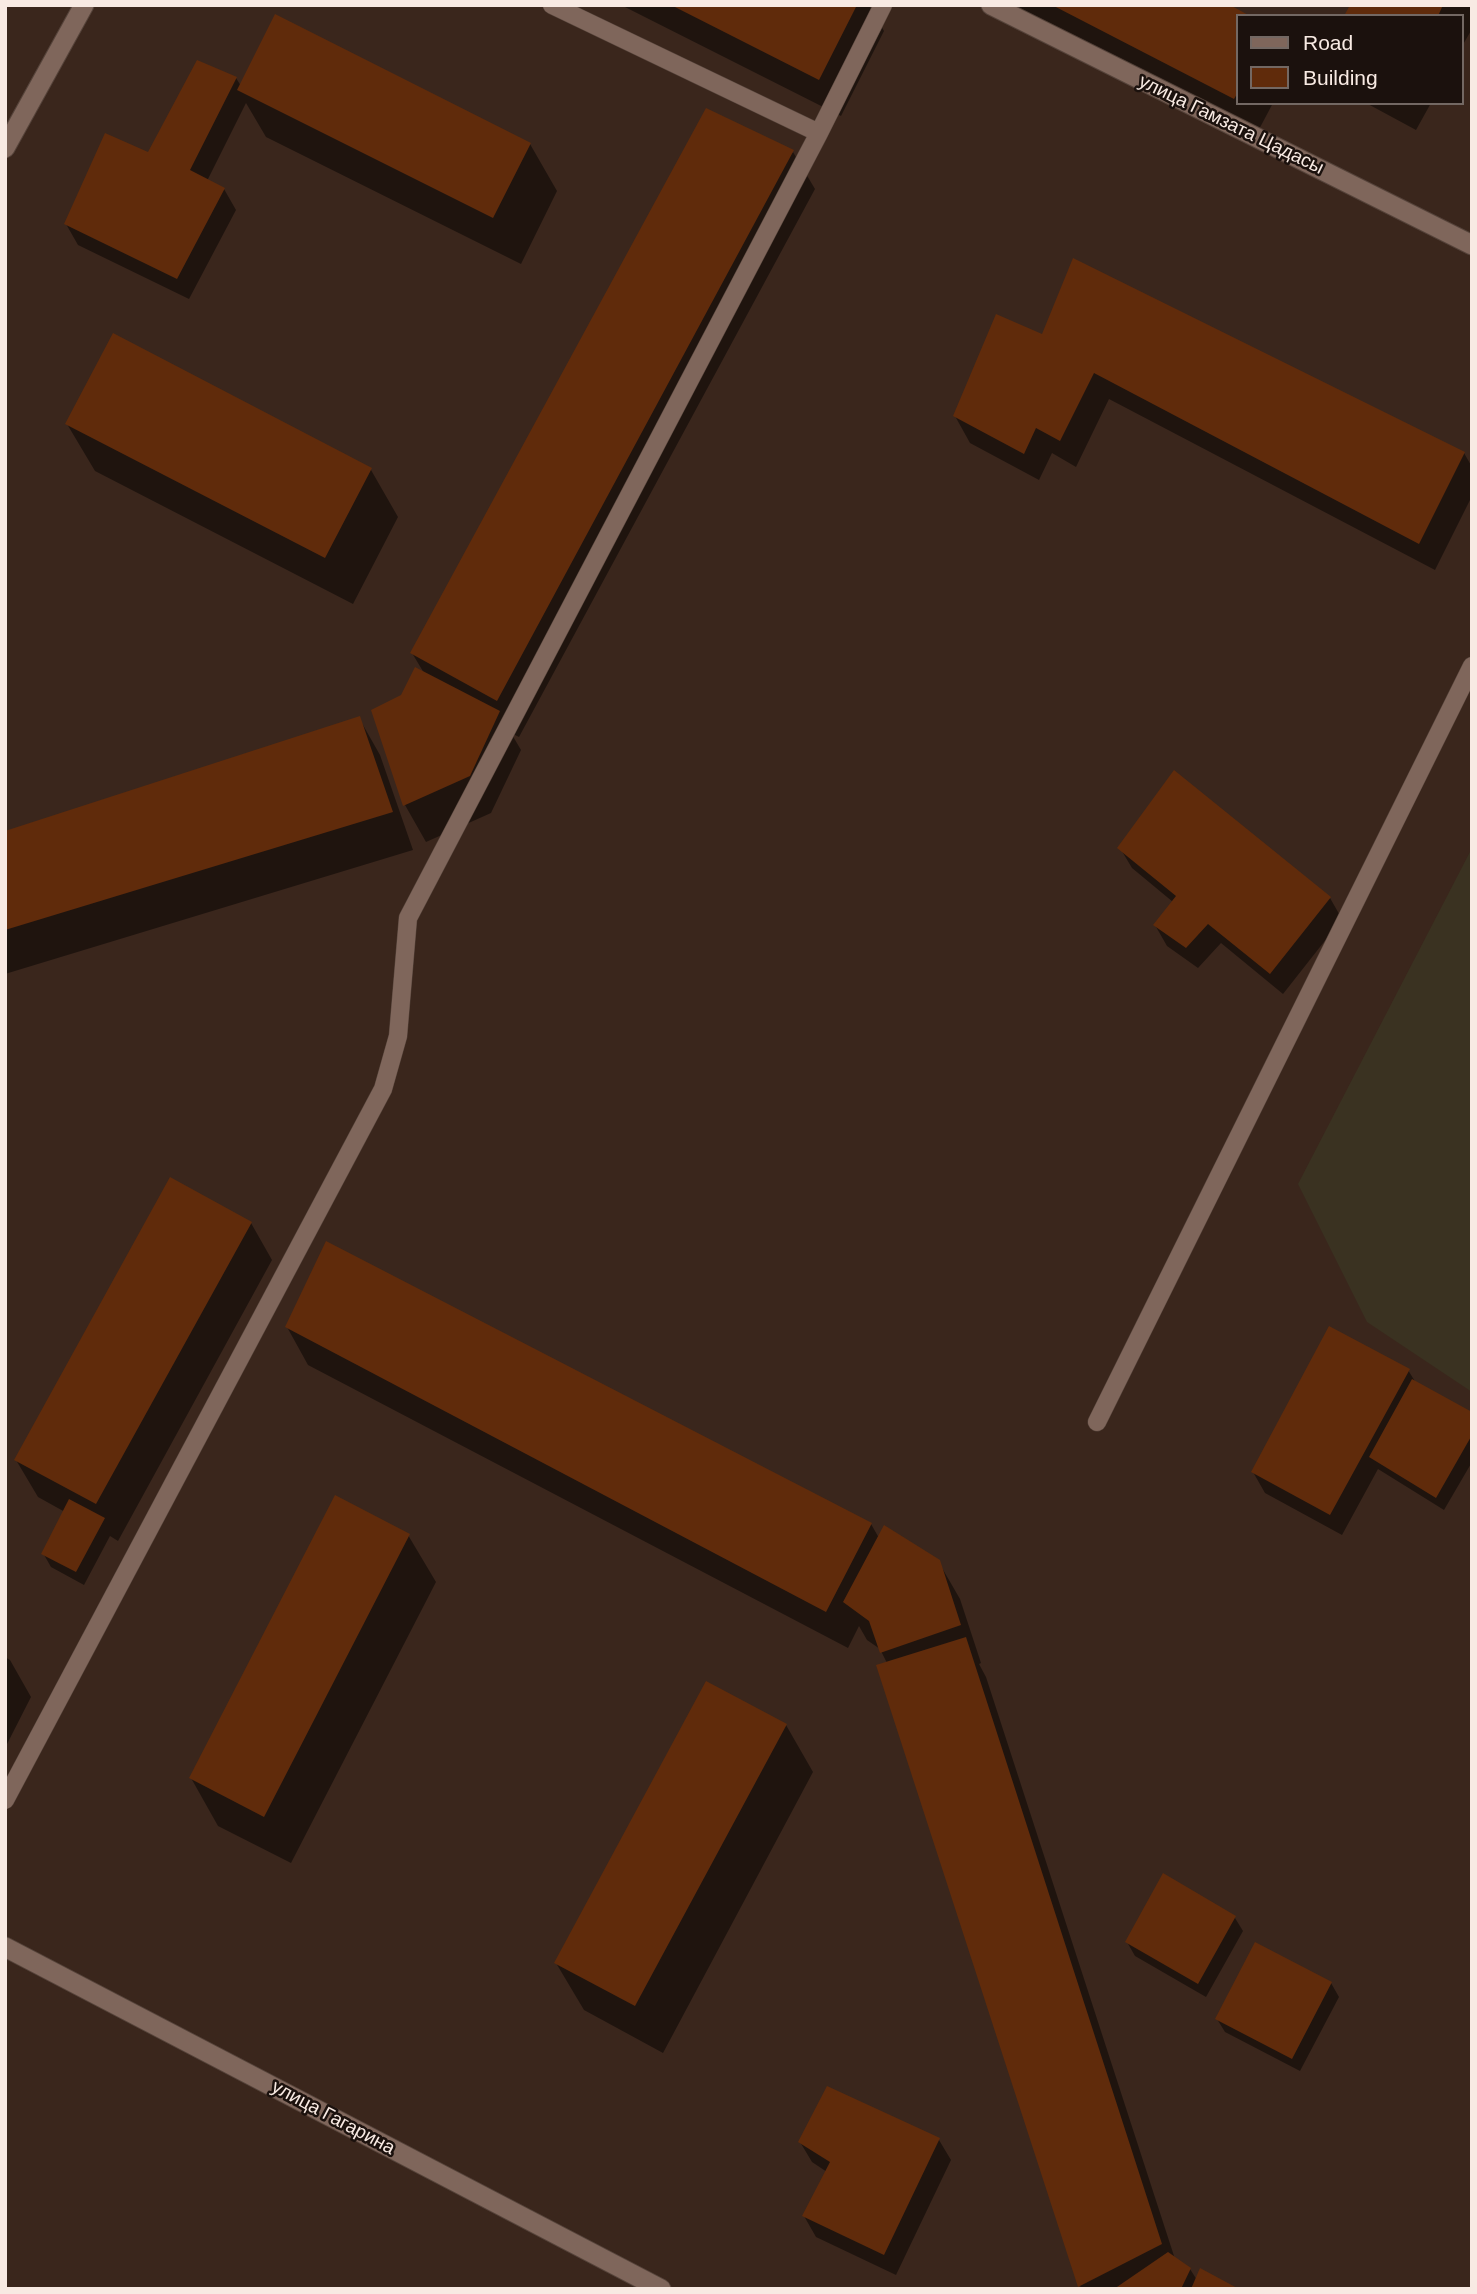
<!DOCTYPE html>
<meta charset="utf-8">
<style>
body{margin:0}
#map{position:relative;width:1477px;height:2294px;overflow:hidden;background:#3a261c;font-family:Helvetica,sans-serif}
canvas{display:block}
.frame{position:absolute;inset:0;border:7px solid #f8eae3;pointer-events:none}
.legend{position:absolute;left:1236px;top:14px;width:228px;height:91px;box-sizing:border-box;background:#1b110d;border:2px solid #736863;margin:0;padding:9px 12px;list-style:none;font-size:21px;color:#f8eae3}
.legend li{display:flex;align-items:center;gap:14px;height:35px}
.legend b{width:35px;border:2px solid #736863}
</style>
<div id="map">
<canvas width="1477" height="2294"></canvas>
<div class="frame"></div>
<ul class="legend">
<li><b style="height:9px;background:#7f665b"></b>Road</li>
<li><b style="height:19px;background:#602b0b"></b>Building</li>
</ul>
</div>
<script>
const g = document.querySelector('canvas').getContext('2d');
g.lineJoin = 'round';
function fill(path, color) {
  g.fillStyle = color;
  g.fill(path, 'evenodd');
}
function shape(rows) {
  const path = new Path2D();
  for (const r of rows) {
    path.moveTo(r[0], r[1]);
    for (let i = 2; i < r.length; i += 2) path.lineTo(r[i], r[i + 1]);
  }
  return path;
}
function stroke(path, color, width, dash) {
  g.strokeStyle = color;
  g.lineWidth = width;
  g.lineCap = dash ? 'butt' : 'round';
  g.setLineDash(dash || []);
  g.stroke(path);
}
function label(font, color, halo, rows, align = 'center') {
  g.font = font + ' Helvetica,sans-serif';
  g.lineWidth = 5;
  g.setLineDash([]);
  g.textBaseline = 'middle';
  g.strokeStyle = halo;
  g.fillStyle = color;
  for (const [text, x, y, turn = 0] of rows) {
    g.save();
    g.translate(x, y);
    g.rotate((+turn || 0) * Math.PI / 180);
    g.textAlign = isNaN(turn) ? turn : align;
    if (halo) g.strokeText(text, 0, 0);
    g.fillText(text, 0, 0);
    g.restore();
  }
}
fill(shape([
 [1472,848,1472,1392,1367,1322,1298,1184]
]), '#3a3221');
fill(shape([
 [621,5,869,5,884,31,841,116],
 [1003,5,1226,5,1237,16,1237,103,1273,103,1256,135],
 [1352,5,1472,5,1472,29,1461,48,1461,16,1346,16],
 [236,78,241,86,530,144,557,191,521,264,266,137,246,103,207,181,224,189,236,210,189,299,78,245,66,224],
 [1366,103,1431,103,1416,130],
 [793,152,815,189,519,737,511,733,521,750,491,813,426,842,405,805,373,711,402,696,424,673,412,653],
 [1043,337,1464,453,1472,467,1472,496,1435,570,1109,399,1076,467,1052,453,1039,480,970,443,955,416],
 [67,424,371,470,398,517,353,604,95,471],
 [359,718,380,755,413,850,5,974,5,833],
 [1120,848,1330,898,1342,919,1283,994,1221,943,1198,968,1167,946,1155,925,1173,902,1132,868],
 [251,1223,272,1260,118,1541,110,1536,84,1585,51,1567,43,1553,65,1512,38,1497,16,1460],
 [287,1327,871,1524,879,1538,938,1561,960,1599,981,1663,979,1664,986,1677,1175,2259,1190,2269,1197,2280,1235,2289,1082,2289,1080,2286,879,1666,887,1663,880,1649,867,1640,859,1626,848,1648,308,1365],
 [1408,1370,1416,1383,1472,1414,1472,1462,1444,1510,1378,1469,1342,1535,1265,1493,1253,1472],
 [408,1535,436,1582,291,1863,218,1826,191,1778],
 [5,1657,10,1660,31,1697,5,1748],
 [786,1725,813,1772,663,2053,584,2010,556,1963],
 [1163,1875,1235,1918,1243,1931,1206,1997,1135,1956,1127,1942],
 [1331,1983,1339,1997,1300,2071,1225,2032,1217,2019],
 [827,2088,939,2140,951,2160,896,2275,816,2237,804,2216,827,2172,812,2162,800,2142]
]), '#0007');
fill(shape([
 [671,5,857,5,819,80],
 [1052,5,1230,5,1250,16,1237,16,1237,94,1234,99],
 [1350,5,1443,5,1438,16,1344,16],
 [275,14,531,143,493,218,237,90],
 [197,60,237,77,190,170,225,188,177,279,64,224,105,133,148,152],
 [706,108,794,150,497,701,410,653],
 [1073,258,1465,452,1419,544,1094,373,1060,441,1036,428,1024,454,953,416,996,314,1042,334],
 [113,333,372,468,325,558,65,424],
 [415,667,500,711,470,776,403,806,371,710,401,695],
 [360,716,393,812,5,930,5,831],
 [1174,770,1331,897,1270,974,1208,924,1186,948,1153,925,1176,896,1117,848],
 [170,1177,252,1222,96,1504,14,1460],
 [326,1241,872,1523,826,1612,285,1327],
 [1329,1326,1410,1369,1330,1515,1251,1472],
 [1412,1379,1472,1412,1472,1435,1436,1498,1369,1457],
 [335,1495,410,1534,264,1817,189,1778],
 [69,1499,105,1518,76,1572,41,1554],
 [884,1525,940,1560,961,1625,880,1653,869,1621,843,1602],
 [966,1637,1162,2244,1078,2287,876,1665],
 [706,1681,787,1724,635,2006,554,1963],
 [1163,1873,1236,1916,1198,1984,1125,1942],
 [1255,1942,1332,1982,1292,2059,1215,2019],
 [827,2086,940,2138,884,2255,802,2216,830,2162,798,2142],
 [1168,2252,1191,2268,1181,2289,1114,2289],
 [1200,2268,1239,2289,1191,2289]
]), '#602b0b');
const service = shape([
 [552,5,819,133],
 [1097,1422,1472,666],
 [5,1800,383,1089,398,1036,408,918,819,133,883,5]
]);
const minor = shape([
 [991,5,1472,245],
 [5,148,84,5],
 [5,1947,661,2289]
]);
stroke(service, '#55433a', 19);
stroke(minor, '#55433a', 21);
stroke(service, '#7f665b', 18);
stroke(minor, '#7f665b', 19);
label('19px', '#f8eae3', '#1b110d', [
 ["улица Гамзата Цадасы",1231,125,26],
 ["улица Гагарина",333,2118,28]
]);
</script>
